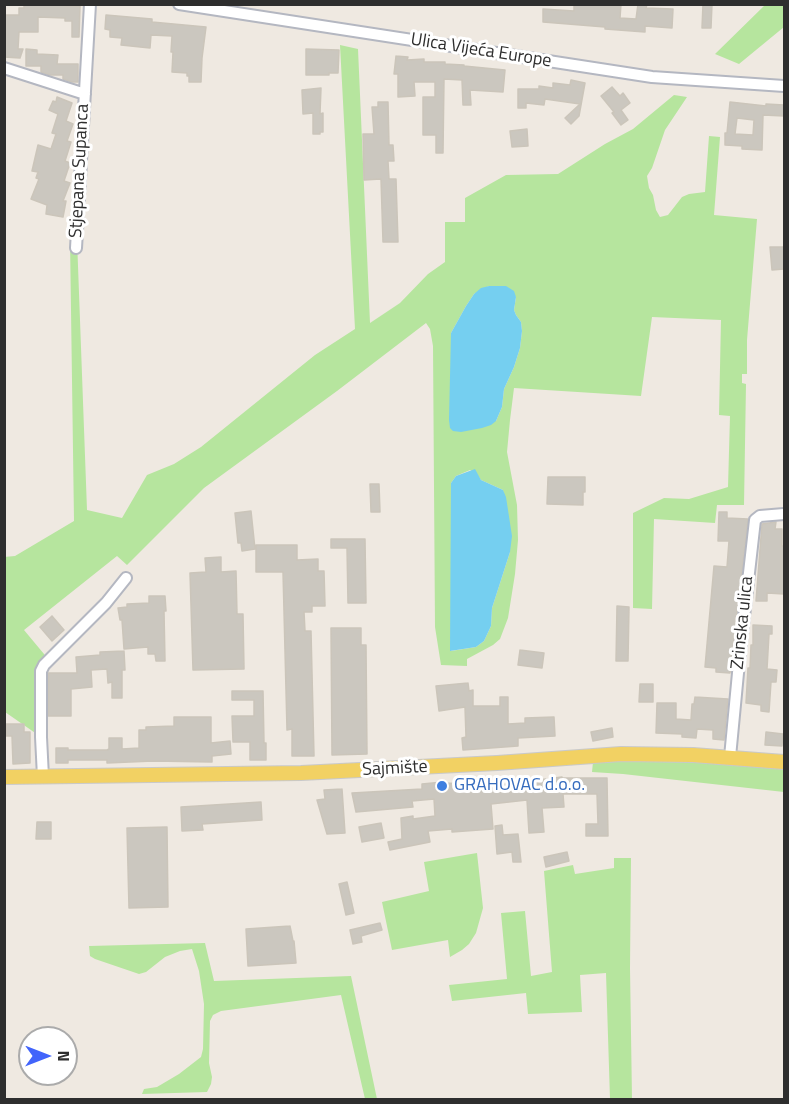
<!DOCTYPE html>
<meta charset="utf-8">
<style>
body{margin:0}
#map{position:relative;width:789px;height:1104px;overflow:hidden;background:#efe9e1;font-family:"Titillium Web",sans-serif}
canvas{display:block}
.frame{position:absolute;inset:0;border:6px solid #2e2e2e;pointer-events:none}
.north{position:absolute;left:18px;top:1026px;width:60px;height:60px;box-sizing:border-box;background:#fff;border:2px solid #ababab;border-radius:50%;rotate:90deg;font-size:16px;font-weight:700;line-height:24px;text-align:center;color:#2e2e2e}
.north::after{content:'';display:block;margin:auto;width:21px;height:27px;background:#4264fb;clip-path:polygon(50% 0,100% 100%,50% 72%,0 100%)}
</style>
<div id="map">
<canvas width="789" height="1104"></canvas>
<div class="frame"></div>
<div class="north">N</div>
</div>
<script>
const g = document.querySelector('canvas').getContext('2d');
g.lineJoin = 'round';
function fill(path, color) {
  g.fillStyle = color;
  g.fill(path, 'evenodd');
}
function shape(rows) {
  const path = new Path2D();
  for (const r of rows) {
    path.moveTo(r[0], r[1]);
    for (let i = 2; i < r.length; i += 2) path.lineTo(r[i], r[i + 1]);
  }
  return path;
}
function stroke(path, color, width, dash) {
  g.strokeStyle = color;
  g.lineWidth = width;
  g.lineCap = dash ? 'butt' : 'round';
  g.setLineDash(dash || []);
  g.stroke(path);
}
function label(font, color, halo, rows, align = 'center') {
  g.font = font + ' "Titillium Web",sans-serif';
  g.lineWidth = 6;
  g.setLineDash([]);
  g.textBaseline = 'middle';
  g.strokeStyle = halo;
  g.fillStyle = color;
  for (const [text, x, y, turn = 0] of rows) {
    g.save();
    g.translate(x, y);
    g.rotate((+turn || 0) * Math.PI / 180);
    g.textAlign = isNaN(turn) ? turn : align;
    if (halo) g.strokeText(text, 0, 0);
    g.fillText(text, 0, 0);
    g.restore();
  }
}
fill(shape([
 [765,5,784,5,784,27,739,64,715,54],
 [340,45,358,49,370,323,400,303,428,274,445,262,445,222,465,222,465,198,506,175,558,174,605,144,633,129,674,95,687,97,665,130,652,168,647,176,649,188,653,195,656,210,660,217,668,215,682,197,689,194,705,192,709,136,720,137,714,215,757,219,747,340,747,374,742,374,742,383,746,384,744,505,717,505,715,523,654,519,652,609,633,608,633,513,664,498,689,499,728,487,730,416,719,415,721,320,652,317,641,396,514,388,510,420,507,452,517,505,518,540,515,574,508,618,500,639,493,645,467,659,467,666,441,665,435,627,433,346,430,329,426,323,337,391,204,488,127,565,117,556,24,630,49,660,44,665,41,737,5,712,4,557,15,556,74,521,70,239,77,239,87,510,122,518,147,475,174,464,201,447,315,355,355,329],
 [489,286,506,287,516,297,514,310,516,315,521,322,522,331,520,348,514,367,504,389,502,407,496,421,451,333,466,306,474,294],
 [470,470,476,473,481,480,503,490,510,552,492,608,491,626,484,641,476,647,451,651,451,483,456,476],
 [640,761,708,761,784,767,784,792,623,774,592,772,593,762],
 [477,853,483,908,476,933,469,944,462,950,450,957,448,940,392,950,382,902,429,891,424,862],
 [614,858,631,858,630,968,632,1099,610,1099,606,973,580,975,582,1012,528,1014,526,993,452,1001,449,985,507,979,501,913,525,911,531,976,552,972,544,871,573,865,575,874,614,868],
 [205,943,214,981,351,976,377,1099,365,1099,341,995,221,1011,213,1015,210,1021,209,1063,212,1077,211,1084,207,1092,142,1094,144,1089,157,1087,179,1074,201,1057,203,1049,204,1004,199,971,192,949,180,951,165,957,146,972,139,974,95,959,90,956,89,946]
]), '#b6e59e');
fill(shape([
 [489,286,506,286,514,291,516,297,514,310,516,315,521,322,522,331,520,348,514,367,504,389,502,407,496,421,491,425,482,428,461,432,453,431,450,428,449,420,451,333,466,306,474,294,481,288],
 [475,469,481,480,503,490,506,497,512,536,510,552,492,608,491,626,484,641,476,647,450,651,451,483,456,476]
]), '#75cff0');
const building = shape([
 [24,4,80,6,79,37,72,37,72,21,65,21,65,18,38,17,38,32,19,32,18,49,23,49,20,58,4,57,4,15,19,15,19,8,24,8,24,4],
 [574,4,621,4,620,18,636,19,638,4,647,4,646,8,673,9,672,28,645,26,645,32,605,29,605,27,543,22,543,9,574,11,574,4],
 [703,4,712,4,711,28,702,28,703,4],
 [106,15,152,19,152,22,206,27,202,58,201,82,189,82,189,76,187,76,187,73,172,72,173,52,171,52,172,36,151,35,150,48,121,45,122,38,110,37,110,30,105,29,106,15],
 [26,49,37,50,37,54,58,55,57,64,78,64,78,82,72,82,63,79,63,75,50,75,41,72,41,66,26,66,26,49],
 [306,49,339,50,338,73,329,73,329,75,306,75,306,49],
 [396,56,408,57,407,60,424,59,424,62,445,62,445,64,464,65,464,66,505,70,503,92,470,90,471,105,463,105,462,80,444,79,443,153,436,153,436,135,423,135,423,97,435,97,435,82,414,82,415,96,398,97,398,74,394,74,396,56],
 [571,80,585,83,579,116,571,124,565,118,580,104,545,99,544,105,526,103,526,108,518,108,518,89,539,89,539,86,553,88,553,83,570,85,571,80],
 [612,87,620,96,623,93,630,103,621,110,628,120,621,125,612,113,614,112,601,96,612,87],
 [321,88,320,114,323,113,323,132,320,132,320,134,313,134,313,113,303,114,302,90,321,88],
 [57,97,72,103,66,121,73,124,67,141,71,142,65,161,70,163,64,181,70,183,63,201,66,201,63,217,46,214,47,205,31,199,39,179,36,178,38,172,32,171,38,145,51,149,56,134,52,133,58,114,49,110,53,101,56,102,57,97],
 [378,102,388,102,389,145,393,145,394,161,388,161,389,179,396,179,398,242,383,242,381,179,364,180,363,134,374,134,372,107,378,107,378,102],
 [730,102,766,106,766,104,784,105,784,116,763,115,762,150,742,149,742,146,725,145,725,133,727,133,730,102],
 [737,118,754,120,753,135,735,134,737,118],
 [527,129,528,146,512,147,510,131,527,129],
 [770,247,784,247,784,269,772,270,770,247],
 [548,477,585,477,585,492,583,492,583,505,547,504,548,477],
 [370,484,379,484,380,512,371,512,370,484],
 [251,511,255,549,242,551,241,543,238,543,235,513,251,511],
 [719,512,727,512,727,518,748,519,730,673,716,672,716,668,705,667,714,566,727,567,729,541,718,541,719,512],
 [776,522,775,529,782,529,782,546,784,546,784,594,767,593,767,601,756,601,762,524,776,522],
 [331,539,365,539,366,603,348,603,347,548,331,548,331,539],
 [256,545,297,545,297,560,318,559,318,571,324,571,325,606,312,606,312,612,304,612,305,631,311,631,314,756,292,756,292,729,287,730,283,572,256,572,256,545],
 [221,557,221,572,236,571,237,614,243,614,244,669,193,670,190,573,206,572,205,558,221,557],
 [149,596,165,596,166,611,164,611,165,661,156,661,155,654,148,654,148,647,124,649,122,620,120,620,118,608,127,607,127,604,149,603,149,596],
 [617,606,629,607,628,661,616,661,617,606],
 [52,616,64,630,52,641,40,627,52,616],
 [753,625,772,626,772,634,769,634,767,669,777,670,776,682,771,682,769,712,761,711,761,705,746,703,748,668,750,668,751,645,753,645,753,625],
 [331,628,361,628,361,645,366,645,367,754,332,755,331,628],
 [520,650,544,653,542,668,518,665,520,650],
 [124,651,125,670,122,670,122,698,112,698,112,682,108,683,107,669,91,670,92,687,71,689,71,716,48,716,48,673,77,673,76,657,100,655,100,652,124,651],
 [468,683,469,691,473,690,473,706,500,706,500,697,508,697,508,724,525,723,525,718,554,717,555,736,518,738,518,746,463,750,462,738,466,737,465,707,439,711,436,686,468,683],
 [640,684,653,684,653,702,639,702,640,684],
 [232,691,263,691,264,743,266,743,266,760,250,760,250,742,233,742,232,716,254,716,254,700,232,700,232,691],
 [695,697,728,699,724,740,713,739,713,730,697,729,696,738,682,737,682,734,656,733,657,703,676,703,676,719,691,720,692,704,694,704,695,697],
 [174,717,211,717,211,743,230,741,231,754,212,756,212,762,153,761,107,763,107,760,68,760,68,763,56,763,56,748,68,748,68,750,107,750,109,749,109,738,122,738,122,749,139,748,139,730,146,730,146,727,174,726,174,717],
 [6,724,24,724,24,732,30,732,30,763,13,764,12,736,6,736,6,724],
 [612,728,613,737,593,741,591,732,612,728],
 [766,732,783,734,782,746,765,745,766,732],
 [562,777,562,778,607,778,608,836,586,836,586,824,598,824,597,794,563,794,564,807,542,808,544,832,529,833,527,800,491,804,493,829,452,832,452,829,428,831,430,842,390,850,388,842,402,839,401,818,413,816,413,819,435,816,434,799,412,801,413,807,356,812,352,793,422,789,422,784,443,782,443,783,469,784,490,783,490,786,562,777],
 [342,789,345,833,327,834,317,800,325,799,324,790,342,789],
 [261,802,262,820,202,824,203,830,182,831,181,807,261,802],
 [37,822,51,822,51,839,36,839,37,822],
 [381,823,384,838,362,842,359,827,381,823],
 [502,825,503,835,518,834,521,862,513,862,512,852,497,854,495,826,502,825],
 [167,827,168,907,129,908,127,828,167,827],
 [567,852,569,861,546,867,544,857,567,852],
 [347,882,354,913,346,915,339,884,347,882],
 [380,923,382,930,361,936,362,942,353,944,350,930,380,923],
 [290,926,293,941,294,941,296,963,248,966,246,929,290,926]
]);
fill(building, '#cbc7bf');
stroke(building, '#cbc5ba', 1.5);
const minor = shape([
 [179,4,652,77,784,86],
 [4,68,85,94],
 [76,248,90,4],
 [730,757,740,652,755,520,760,516,784,514],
 [43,777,41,737,41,671,44,665,106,603,126,578]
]);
const major = shape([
 [4,777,301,773,497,763,621,754,693,755,784,762]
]);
stroke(minor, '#b4b7c1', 14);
stroke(major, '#c9c9c9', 16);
stroke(minor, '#fff', 10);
stroke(major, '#f2d163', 14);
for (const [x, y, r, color] of [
 [442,786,6,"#3f7fe0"]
]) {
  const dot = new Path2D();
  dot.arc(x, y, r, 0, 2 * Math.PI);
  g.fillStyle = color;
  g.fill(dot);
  stroke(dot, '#fff', 2);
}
label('18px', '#2e2e2e', '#fff', [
 ["Ulica Vijeća Europe",481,51,9],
 ["Stjepana Supanca",80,171,-87],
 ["Zrinska ulica",743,623,-84],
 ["Sajmište",395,769,-3]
]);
label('18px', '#366cbe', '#fff', [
 ["GRAHOVAC d.o.o.",454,786]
], 'left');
</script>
